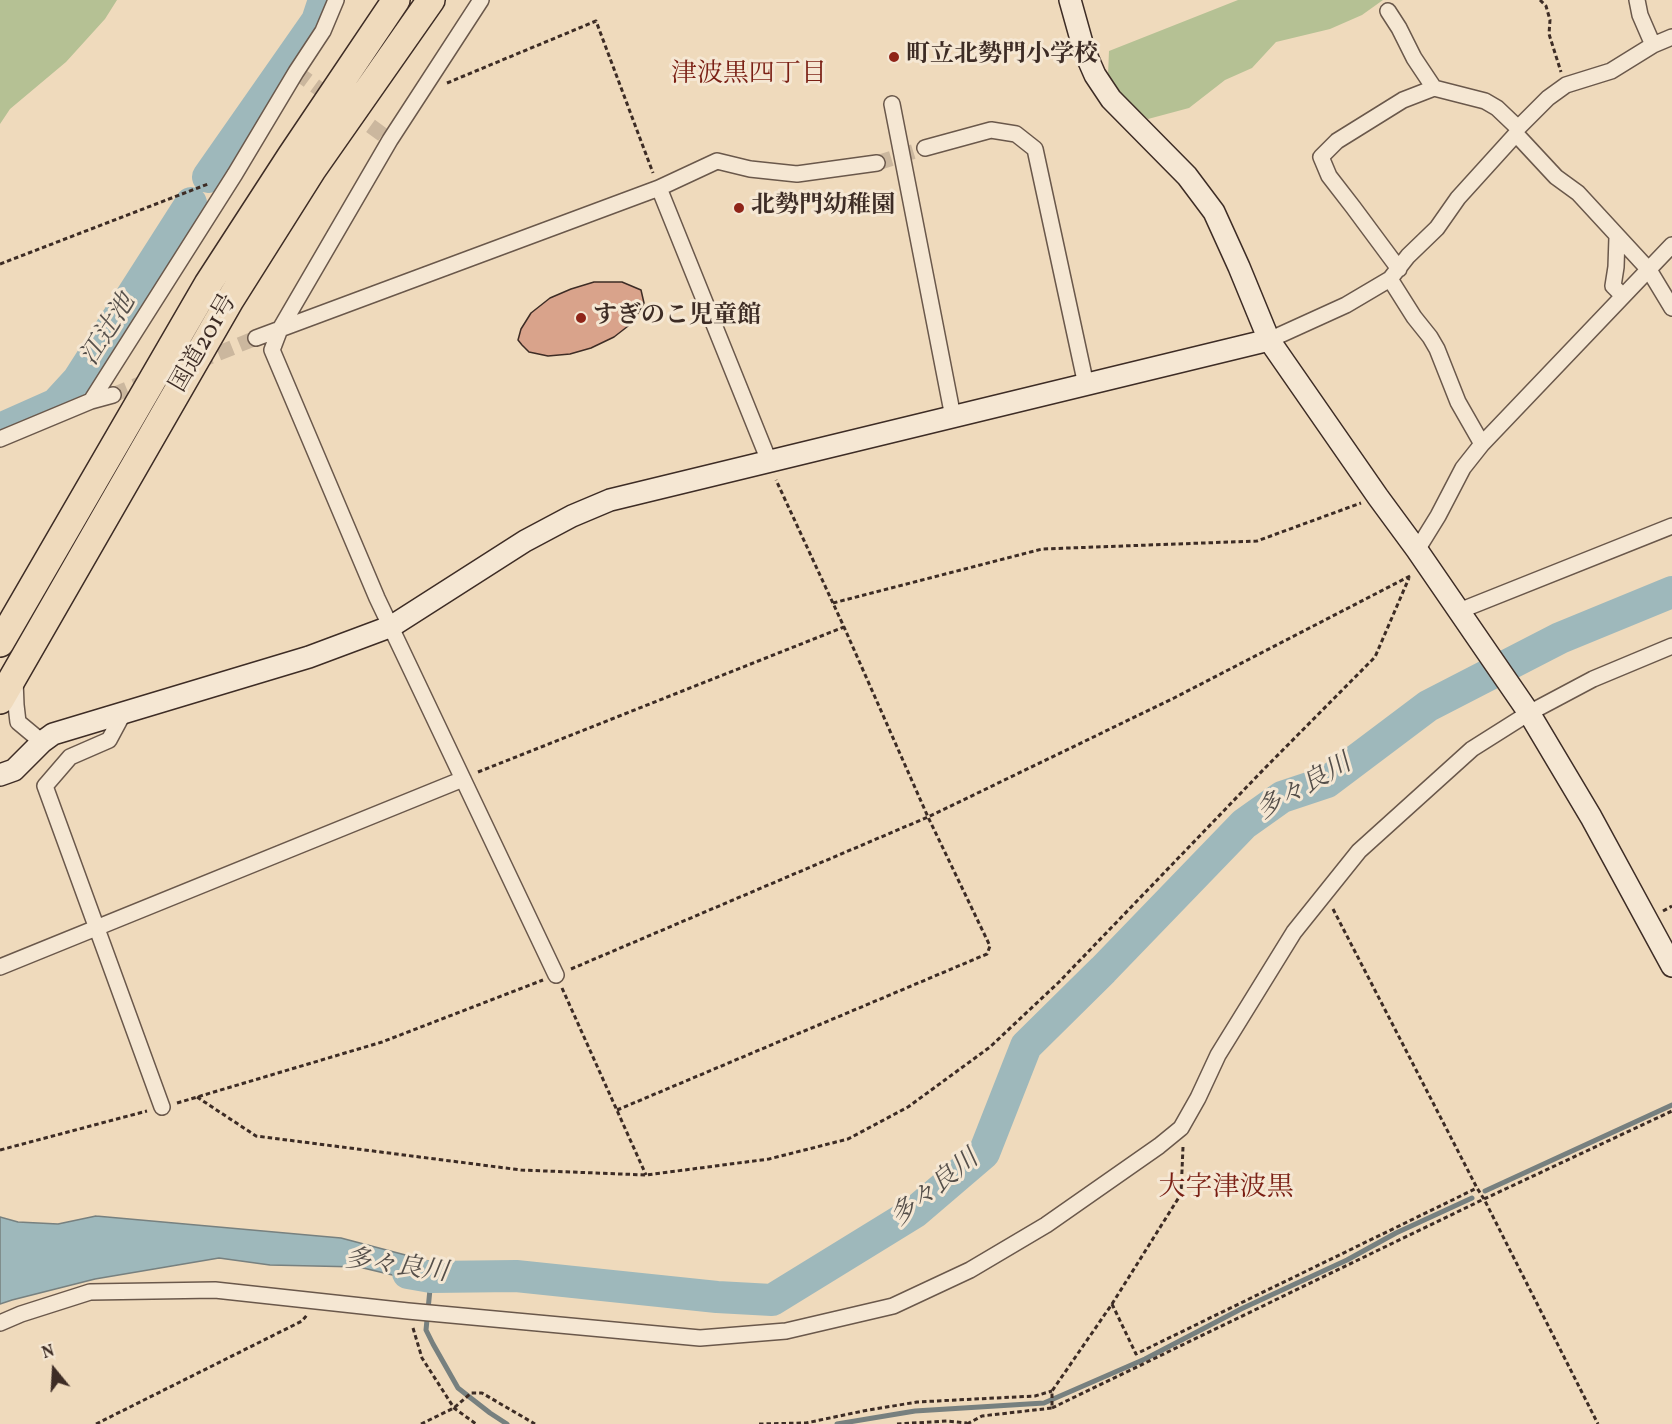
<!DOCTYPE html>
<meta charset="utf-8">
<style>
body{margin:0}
#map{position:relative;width:1672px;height:1424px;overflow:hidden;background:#efdabc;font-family:Vollkorn,serif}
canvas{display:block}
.north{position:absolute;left:24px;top:1340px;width:60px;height:60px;-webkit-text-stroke:4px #f5e7d3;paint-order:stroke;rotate:342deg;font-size:16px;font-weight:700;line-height:24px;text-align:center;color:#3d2c25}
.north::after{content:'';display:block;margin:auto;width:21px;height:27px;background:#3d2c25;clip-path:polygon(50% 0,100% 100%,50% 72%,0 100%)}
</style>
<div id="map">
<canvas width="1672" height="1424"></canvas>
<div class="north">N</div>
</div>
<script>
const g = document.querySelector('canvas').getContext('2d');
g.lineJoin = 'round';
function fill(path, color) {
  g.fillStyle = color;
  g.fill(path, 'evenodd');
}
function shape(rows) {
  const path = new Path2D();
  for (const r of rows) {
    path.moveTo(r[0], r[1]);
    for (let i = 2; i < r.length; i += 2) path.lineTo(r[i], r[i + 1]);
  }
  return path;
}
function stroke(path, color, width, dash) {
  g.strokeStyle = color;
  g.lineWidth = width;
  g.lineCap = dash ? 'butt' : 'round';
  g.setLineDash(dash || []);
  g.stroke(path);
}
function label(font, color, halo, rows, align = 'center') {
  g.font = font + ' Vollkorn,"Noto Serif JP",serif';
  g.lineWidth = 6;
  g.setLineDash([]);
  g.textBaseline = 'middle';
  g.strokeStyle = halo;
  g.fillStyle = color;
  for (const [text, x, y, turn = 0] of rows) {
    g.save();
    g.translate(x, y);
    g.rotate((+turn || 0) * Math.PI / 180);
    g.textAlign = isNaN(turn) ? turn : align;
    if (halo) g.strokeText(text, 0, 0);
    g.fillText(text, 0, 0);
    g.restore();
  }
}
fill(shape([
 [0,0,117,0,105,19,66,62,10,109,0,124],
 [1238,0,1383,0,1362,15,1330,29,1276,42,1252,68,1225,80,1189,108,1148,119,1127,101,1108,75,1109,51]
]), '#b5c194');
const water = shape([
 [96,1216,341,1238,451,1267,451,1289,359,1267,270,1265,219,1258,95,1279,12,1300,0,1304,0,1217,18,1222,58,1224,96,1216]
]);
fill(water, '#9eb8bb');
stroke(water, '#77807f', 1.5);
stroke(shape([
 [1485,1191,1672,1105],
 [431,1279,426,1330,433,1344,458,1388,490,1413,507,1424],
 [837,1424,915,1411,1044,1403,1145,1359,1241,1309,1347,1260,1396,1233,1472,1198]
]), '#77807f', 5);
stroke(shape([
 [208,177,317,21,324,0],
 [0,429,56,404,78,380,191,203],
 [408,1273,431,1277,516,1276,717,1297,772,1300,915,1212,984,1153,1026,1046,1103,970,1244,824,1282,797,1327,782,1428,706,1560,638,1672,592]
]), '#9eb8bb', 32);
const building = shape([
 [594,282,622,282,641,290,644,303,632,323,614,337,591,348,570,354,548,356,529,352,522,345,518,340,521,329,531,313,550,298,571,289,594,282]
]);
fill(building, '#d9a38b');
stroke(building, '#3d2c25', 1.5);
stroke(shape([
 [296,72,390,140],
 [877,163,925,148],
 [197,362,256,338],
 [113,395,152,379]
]), '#cbb79e', 15, [15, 8]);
const street = shape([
 [481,0,390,140,280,329,272,350,377,598,556,975],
 [1637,0,1640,15,1653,45],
 [1388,11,1399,28,1414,58,1434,88],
 [892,104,953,417],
 [1516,134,1556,177,1578,193,1649,270,1672,308],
 [925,148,991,130,1016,134,1035,149,1086,385],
 [659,188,717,161,750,169,797,174,877,163],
 [1617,237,1616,267,1613,286,1623,296],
 [1399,269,1353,207,1329,176,1321,157,1337,141,1403,100,1434,88,1485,101,1497,108,1518,128],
 [1390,279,1414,317,1430,337,1437,349,1458,402,1482,444],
 [256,338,659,188,769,461],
 [1269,340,1346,305,1390,279,1408,256,1437,228,1458,198,1516,134,1518,128,1548,98,1566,85,1611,71,1653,45,1672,37],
 [91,401,235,174,296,72,323,31,336,0],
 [0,439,91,401,113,395],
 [1417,550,1438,516,1463,468,1482,444,1672,245],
 [1459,611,1672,526],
 [15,680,16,705,18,722,42,742],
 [124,712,109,740,70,757,45,786,162,1107],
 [0,967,463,779],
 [0,1323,21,1314,90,1292,215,1290,408,1311,700,1338,786,1331,893,1306,970,1270,1046,1225,1159,1146,1181,1128,1198,1098,1218,1055,1294,932,1359,851,1472,749,1529,713,1593,679,1672,646]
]);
const secondary = shape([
 [1070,0,1084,50,1095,75,1111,99,1187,176,1214,212,1239,267,1269,340,1378,497,1417,550,1529,713,1591,817,1672,966],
 [0,775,14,770,42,742,53,734,309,657,392,626,525,541,572,516,610,500,1269,340]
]);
const highway = shape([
 [0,643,208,284,291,156,396,0],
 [0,700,230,300,312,170,431,0]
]);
stroke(street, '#6a584b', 18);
stroke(secondary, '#3d2c25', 24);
stroke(highway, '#3d2c25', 30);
stroke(shape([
 [1540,0,1546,6,1550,20,1549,34,1561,72],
 [447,83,596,21,653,173],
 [0,264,208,184],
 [833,603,1042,549,1257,541,1361,503],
 [478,772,844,627],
 [1333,909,1477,1188,1484,1199,1598,1424],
 [1663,911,1672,906],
 [571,969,928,817,1174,698,1412,575],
 [562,988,646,1175],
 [197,1097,256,1136,521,1170,646,1175,769,1159,848,1139,908,1107,990,1047,1059,982,1264,769,1375,657,1409,578],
 [177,1103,382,1042,543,980],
 [617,1110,987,954,990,946,928,817,844,627,776,480],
 [0,1150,147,1111],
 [1112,1304,1136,1354,1477,1188],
 [413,1328,422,1358,454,1408,476,1424],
 [1052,1408,1484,1199,1672,1111],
 [96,1424,302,1321,307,1315],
 [421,1424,454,1408,471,1393,482,1393,535,1424],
 [759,1424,806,1423,863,1411,917,1402,1035,1396,1052,1391],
 [897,1424,947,1421,967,1423],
 [967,1424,982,1416,1052,1408,1052,1391,1112,1304,1181,1194,1183,1147]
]), '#3d2c25', 3, [4.5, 3]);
stroke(street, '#f5e7d3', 15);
stroke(secondary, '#f5e7d3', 21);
stroke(highway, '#efdabc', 27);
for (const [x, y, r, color] of [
 [894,57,6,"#8f2418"],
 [739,208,6,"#8f2418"],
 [581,318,6,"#8f2418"]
]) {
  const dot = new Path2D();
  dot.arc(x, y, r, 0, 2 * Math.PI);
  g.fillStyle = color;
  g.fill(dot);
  stroke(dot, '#f5e7d3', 2);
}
label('bold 24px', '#3d2c25', '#f5e7d3', [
 ["町立北勢門小学校",906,57],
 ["北勢門幼稚園",751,208],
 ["すぎのこ児童館",593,318]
], 'left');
label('24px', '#3d2c25', '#f5e7d3', [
 ["国道201号",205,344,-60]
]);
label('26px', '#7a1f14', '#f5e7d3', [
 ["津波黒四丁目",749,76]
]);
label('italic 26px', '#554f4a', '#f5e7d3', [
 ["江辻池",110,331,-58],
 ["多々良川",1305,789,-30],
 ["多々良川",936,1190,-39],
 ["多々良川",396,1268,8]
]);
label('27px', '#7a1f14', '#f5e7d3', [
 ["大字津波黒",1226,1190]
]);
</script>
